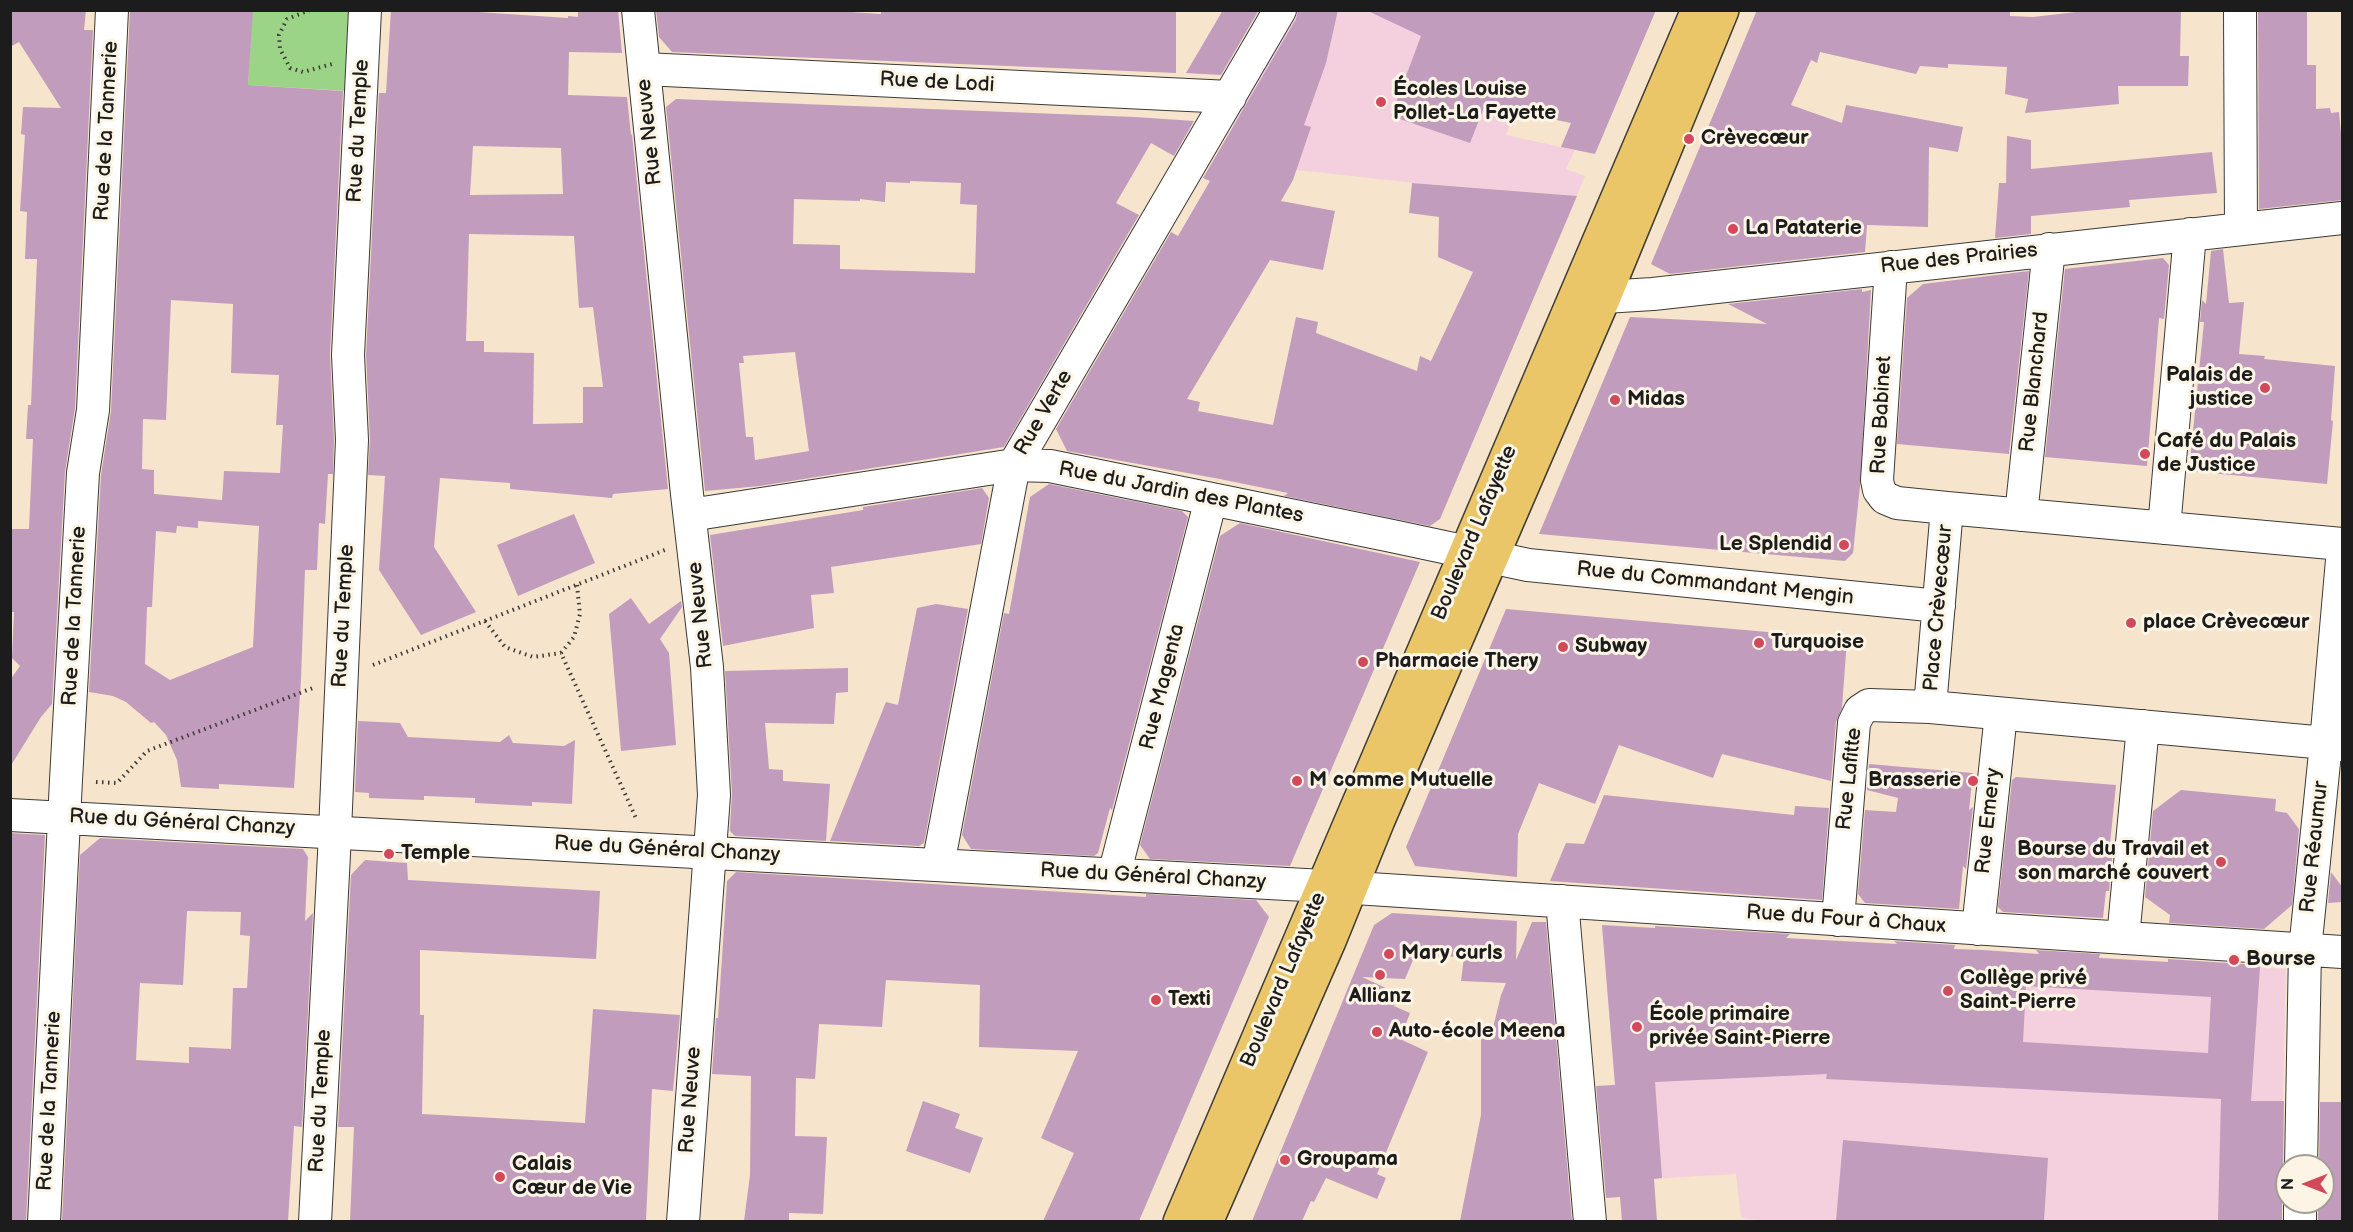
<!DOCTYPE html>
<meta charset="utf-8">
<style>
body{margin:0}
#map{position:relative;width:2353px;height:1232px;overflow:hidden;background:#f6e5cc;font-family:"Balsamiq Sans",sans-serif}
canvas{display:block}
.frame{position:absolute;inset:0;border:12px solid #1c1c1c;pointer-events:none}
.north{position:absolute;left:2275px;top:1154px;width:60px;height:60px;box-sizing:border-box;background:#fcf5e5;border:2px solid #a29e95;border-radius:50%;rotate:270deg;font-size:16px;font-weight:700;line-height:24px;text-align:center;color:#1c1c1c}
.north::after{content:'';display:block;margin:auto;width:21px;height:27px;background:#d1495b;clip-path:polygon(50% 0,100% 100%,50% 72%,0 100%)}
</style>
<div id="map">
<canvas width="2353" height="1232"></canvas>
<div class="frame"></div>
<div class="north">N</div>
</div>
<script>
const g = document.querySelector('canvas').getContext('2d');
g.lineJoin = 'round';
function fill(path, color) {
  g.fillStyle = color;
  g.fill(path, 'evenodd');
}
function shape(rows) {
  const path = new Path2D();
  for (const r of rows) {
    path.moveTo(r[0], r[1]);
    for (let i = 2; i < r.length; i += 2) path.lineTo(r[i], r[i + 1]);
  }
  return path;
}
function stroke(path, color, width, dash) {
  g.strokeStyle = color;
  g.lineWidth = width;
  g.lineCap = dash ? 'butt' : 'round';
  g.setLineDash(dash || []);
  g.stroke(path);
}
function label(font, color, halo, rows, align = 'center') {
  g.font = font + ' "Balsamiq Sans",sans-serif';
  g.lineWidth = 6;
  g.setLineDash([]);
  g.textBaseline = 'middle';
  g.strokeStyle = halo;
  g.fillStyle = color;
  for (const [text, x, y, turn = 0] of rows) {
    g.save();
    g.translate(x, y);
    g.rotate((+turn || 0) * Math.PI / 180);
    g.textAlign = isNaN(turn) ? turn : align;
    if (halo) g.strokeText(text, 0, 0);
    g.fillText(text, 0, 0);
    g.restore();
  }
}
fill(shape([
 [1297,11,1566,11,1523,91,1506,135,1575,150,1566,169,1585,176,1576,198,1568,195,1415,183,1279,168,1257,138,1231,124],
 [1602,927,2286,969,2280,1221,1770,1221,1741,1218,1736,1174,1611,1181,1604,1086,1615,1084]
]), '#f4cfde');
fill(shape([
 [252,11,351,11,347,91,248,85]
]), '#9bd486');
fill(shape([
 [10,10,86,10,84,30,93,30,75,408,65,472,52,704,41,717,10,767,10,680,20,666,12,658,14,612,10,612,10,529,29,529,33,439,26,439,28,405,31,405,37,259,25,259,27,212,20,211,25,135,21,134,23,107,61,108,19,42,10,47],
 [130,10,253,10,248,85,343,91,330,354,334,440,333,474,328,474,325,524,319,523,317,570,305,570,301,679,294,788,219,784,219,789,181,787,177,760,166,735,154,722,151,723,126,702,113,696,89,692,101,475,111,411],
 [171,300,233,304,231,373,279,375,276,425,283,425,280,473,224,471,222,500,154,494,154,470,142,469,143,419,166,420],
 [198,521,259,526,253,647,170,680,145,664,147,607,152,607,156,531,176,533,177,526,198,528],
 [391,10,478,10,478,12,568,18,568,16,578,17,578,10,618,10,622,53,569,52,568,95,627,97,631,135,632,134,668,489,613,494,612,498,510,489,510,483,440,478,434,547,476,612,421,635,379,570,385,476,368,475,370,439,366,355,379,93,386,93],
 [473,146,561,148,563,194,470,195],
 [469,234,574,236,579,308,593,307,603,387,583,387,583,423,533,424,534,353,484,352,484,341,466,341],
 [656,10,821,10,881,14,881,10,1176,10,1176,73,672,52,659,37],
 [1223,10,1259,10,1221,75,1186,73],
 [1298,10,1338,10,1326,63,1304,125,1311,127,1293,180,1281,201,1335,211,1323,270,1270,260,1187,399,1200,402,1198,411,1273,425,1296,317,1318,322,1316,333,1417,371,1420,356,1431,361,1473,272,1438,257,1439,217,1409,213,1412,183,1577,196,1440,519,1430,526,1284,496,1288,493,1220,479,1067,451,1056,429,1171,232,1178,236,1210,181,1203,178,1296,19],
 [1366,10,1656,10,1595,154,1561,147,1571,123,1485,105,1470,143,1391,116,1421,36],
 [1757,10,2010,10,2010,16,2033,17,2093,10,2181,10,2180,56,2189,56,2188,86,2118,86,2119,104,2025,113,2028,99,2005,94,2007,67,1948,64,1948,68,1920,66,1916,74,1820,52,1817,63,1811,60,1791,105,1842,123,1846,105,1963,127,1958,152,1929,147,1928,227,1867,225,1865,252,1670,274,1651,264],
 [2258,10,2307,10,2307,65,2316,65,2316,109,2330,108,2331,113,2339,112,2341,134,2343,134,2343,200,2259,209],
 [676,99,1135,117,1194,121,1174,156,1151,143,1116,203,1139,215,1004,447,760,486,705,491,666,107],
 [910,181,961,183,960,204,977,205,975,273,840,269,840,245,793,244,794,199,860,201,860,199,885,202,886,182,910,183],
 [795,352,809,451,755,460,753,437,746,437,739,363,744,363,743,356],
 [2007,136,2031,140,2031,169,2212,152,2217,193,2129,200,2130,207,2031,216,2031,234,1995,238,1999,183,2006,183],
 [2223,249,2229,303,2244,302,2239,354,2265,356,2264,359,2335,366,2331,420,2333,421,2327,484,2189,471,2204,322,2200,322,2202,300,2206,304,2211,251],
 [2163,258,2169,265,2164,319,2159,318,2147,466,2045,457,2065,269],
 [2029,271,2009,454,1897,444,1907,298,1923,284],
 [1862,289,1862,292,1871,290,1860,486,1853,553,1845,561,1539,534,1630,317,1767,324,1728,304],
 [1049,484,1182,511,1188,517,1112,810,1110,808,1098,853,1094,856,971,849,962,835,1004,613,1009,614,1030,497],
 [982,488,989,498,981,544,831,567,834,593,811,595,814,628,723,646,710,535,863,510,863,507],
 [574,514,595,563,518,596,497,545],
 [1240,523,1420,562,1290,866,1150,859,1140,845,1220,536],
 [631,598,649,624,681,601,682,607,660,639,669,653,676,745,621,751,609,614],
 [936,604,968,609,924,843,919,846,830,841,886,702,898,705,917,608],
 [1506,609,1847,639,1842,708,1836,722,1831,781,1722,754,1713,778,1619,745,1595,804,1539,783,1518,834,1517,877,1415,866,1406,847],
 [848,668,848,692,836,693,834,724,765,723,769,769,783,770,783,781,830,784,826,841,735,836,730,831,730,826,732,794,725,671],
 [358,721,400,723,408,737,500,742,509,735,513,743,564,746,575,740,572,804,532,802,532,806,475,803,475,798,424,796,424,800,369,798,369,793,355,792],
 [1869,764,1973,773,1969,810,1973,807,1966,869,1963,866,1959,909,1865,903,1858,894,1865,810,1896,812,1898,798,1867,790],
 [2016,777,2116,785,2110,844,2114,841,2109,891,2106,891,2103,918,2003,912,1998,907,2012,780],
 [2181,790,2276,799,2275,811,2287,813,2299,829,2292,905,2264,929,2169,923,2170,915,2145,897,2153,811],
 [1604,795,1794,815,1795,806,1829,808,1822,900,1550,881,1566,843,1584,844],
 [10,833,45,835,26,1221,10,1221],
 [100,838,303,849,308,857,305,921,313,913,302,1127,294,1126,288,1221,62,1221,80,855],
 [187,911,241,912,240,935,250,936,247,988,233,988,231,1049,189,1047,189,1063,136,1060,140,983,183,985],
 [365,860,407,863,408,880,600,891,596,959,420,950,420,1015,424,1015,422,1114,585,1123,593,1009,680,1015,673,1091,652,1089,646,1221,350,1221,354,1127,338,1127,351,875],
 [736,872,1146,897,1146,894,1256,900,1269,917,1139,1221,1043,1221,1074,1153,1041,1138,1078,1051,979,1047,980,985,886,980,882,1027,819,1024,815,1079,796,1078,795,1136,827,1137,823,1214,789,1213,789,1221,744,1221,750,1175,751,1076,712,1074,716,1018,718,1018,727,881],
 [2331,872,2343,888,2343,902,2328,903],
 [1392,913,1517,921,1516,960,1532,922,1546,922,1572,1221,1460,1221,1481,1115,1481,1031,1491,1036,1501,995,1506,983,1461,981,1464,957,1423,956,1416,953,1405,979,1362,977,1399,994,1394,1006,1410,1013,1400,1039,1428,1052,1377,1174,1386,1178,1377,1199,1326,1178,1314,1202,1311,1201,1302,1221,1252,1221,1374,925],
 [1602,925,1655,928,1655,926,1790,934,1786,938,1897,944,1894,941,1955,945,1954,949,1983,950,2039,954,2036,950,2100,954,2099,958,2168,962,2168,959,2258,965,2260,967,2251,1101,2284,1101,2283,1166,2287,1177,2287,1190,2282,1201,2282,1221,2218,1221,2221,1099,1826,1079,1827,1074,1655,1082,1662,1178,1654,1179,1657,1221,1622,1221,1620,1197,1606,1198,1596,1086,1615,1085],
 [2026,986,2211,997,2208,1053,2023,1042],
 [923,1101,960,1114,955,1128,983,1138,970,1173,906,1151],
 [2320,1102,2343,1102,2343,1221,2318,1221,2318,1202,2323,1202,2323,1166,2319,1166],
 [1843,1140,2048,1158,2044,1221,1836,1221]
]), '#c19cbd');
const street = shape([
 [638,10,687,494,707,667,714,795,683,1222],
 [2240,10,2241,229],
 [644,69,1230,97],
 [1891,267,1877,480,1879,490,1885,498,1897,503,1947,508],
 [1580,294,1604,297,1653,294,2342,218],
 [690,515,1014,465,1050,466,1392,536,1528,565,1939,606],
 [2021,515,2049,249],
 [2164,528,2190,234],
 [2342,544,1947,508,1930,707,2326,743,2342,560],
 [10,815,1324,886,2342,952],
 [938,865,1014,465,1280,10],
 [1114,875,1211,499],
 [1562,901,1590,1222],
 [1838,920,1854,723,1860,711,1869,705,1930,707],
 [1978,929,2001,714],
 [2123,938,2143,726],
 [2301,1166,2305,950,2326,743,2342,745],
 [44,1222,66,780,83,473,93,410,112,10],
 [315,1222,334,854,352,440,348,355,365,10],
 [2300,1222,2300,1202]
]);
const primary = shape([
 [1180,1222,1698,10],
 [1206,1222,1329,941,1378,820,1604,297,1722,10]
]);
stroke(street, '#3d3a36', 34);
stroke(primary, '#3d3a36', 36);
stroke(shape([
 [310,10,287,19,279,35,280,49,290,68,303,72,332,64],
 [577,585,580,614,574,637,561,653,636,818],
 [485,621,505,647,533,657,561,653],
 [373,665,665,550],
 [96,782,117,783,147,751,313,688]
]), '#3d3a36', 4, [1.5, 4.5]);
stroke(street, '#fff', 32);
stroke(primary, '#ebc669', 33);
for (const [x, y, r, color] of [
 [1381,102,6,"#d1495b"],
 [1689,139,6,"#d1495b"],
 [1733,229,6,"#d1495b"],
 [2265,388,6,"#d1495b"],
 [1615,400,6,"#d1495b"],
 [2145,454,6,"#d1495b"],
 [1844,545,6,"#d1495b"],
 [2131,623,6,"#d1495b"],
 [1759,643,6,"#d1495b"],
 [1563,647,6,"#d1495b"],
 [1363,662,6,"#d1495b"],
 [1297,781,6,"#d1495b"],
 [1973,781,6,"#d1495b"],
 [389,854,6,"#d1495b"],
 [2221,862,6,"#d1495b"],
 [1389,954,6,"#d1495b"],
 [2234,960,6,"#d1495b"],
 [1380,975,6,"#d1495b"],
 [1948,991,6,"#d1495b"],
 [1156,1000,6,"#d1495b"],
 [1637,1027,6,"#d1495b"],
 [1377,1032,6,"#d1495b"],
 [1285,1160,6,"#d1495b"],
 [500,1177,6,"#d1495b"]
]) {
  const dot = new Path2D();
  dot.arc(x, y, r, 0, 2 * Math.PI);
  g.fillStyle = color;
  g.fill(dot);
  stroke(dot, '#fcf5e5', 2);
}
label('21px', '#1c1c1c', '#fcf5e5', [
 ["Rue de Lodi",937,83,3],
 ["Rue de la Tannerie",107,131,-87],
 ["Rue du Temple",359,131,-87],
 ["Rue Neuve",650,132,-96],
 ["Rue des Prairies",1959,259,-6],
 ["Rue Blanchard",2035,382,-84],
 ["Rue Verte",1044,413,-60],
 ["Rue Babinet",1882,415,-87],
 ["Rue du Jardin des Plantes",1181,493,11],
 ["Boulevard Lafayette",1475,533,-67],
 ["Rue du Commandant Mengin",1715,584,6],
 ["Place Crèvecœur",1939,608,-85],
 ["Rue Neuve",701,615,-96],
 ["Rue de la Tannerie",75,616,-87],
 ["Rue du Temple",344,616,-87],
 ["Rue Magenta",1163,687,-76],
 ["Rue Lafitte",1850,779,-84],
 ["Rue Emery",1989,821,-84],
 ["Rue du Général Chanzy",182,823,3],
 ["Rue Réaumur",2315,847,-84],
 ["Rue du Général Chanzy",667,850,3],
 ["Rue du Général Chanzy",1153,877,3],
 ["Rue du Four à Chaux",1846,920,4],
 ["Boulevard Lafayette",1284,980,-67],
 ["Rue Neuve",691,1100,-86],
 ["Rue de la Tannerie",50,1101,-87],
 ["Rue du Temple",321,1101,-87]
]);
label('bold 21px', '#1c1c1c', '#fcf5e5', [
 ["Écoles Louise",1393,90],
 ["Pollet-La Fayette",1393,114],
 ["Crèvecœur",1701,139],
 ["La Pataterie",1745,229],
 ["Palais de",2253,376,"right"],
 ["justice",2253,400,"right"],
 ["Midas",1627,400],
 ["Café du Palais",2157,442],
 ["de Justice",2157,466],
 ["Le Splendid",1832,545,"right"],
 ["place Crèvecœur",2143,623],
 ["Turquoise",1771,643],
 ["Subway",1575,647],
 ["Pharmacie Thery",1375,662],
 ["M comme Mutuelle",1309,781],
 ["Brasserie",1961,781,"right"],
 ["Bourse du Travail et",2209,850,"right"],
 ["son marché couvert",2209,874,"right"],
 ["Temple",401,854],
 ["Mary curls",1401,954],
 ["Bourse",2246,960],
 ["Collège privé",1960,979],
 ["Saint-Pierre",1960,1003],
 ["Allianz",1380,997,"center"],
 ["Texti",1168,1000],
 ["École primaire",1649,1015],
 ["privée Saint-Pierre",1649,1039],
 ["Auto-école Meena",1389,1032],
 ["Groupama",1297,1160],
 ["Calais",512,1165],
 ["Cœur de Vie",512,1189]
], 'left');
</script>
